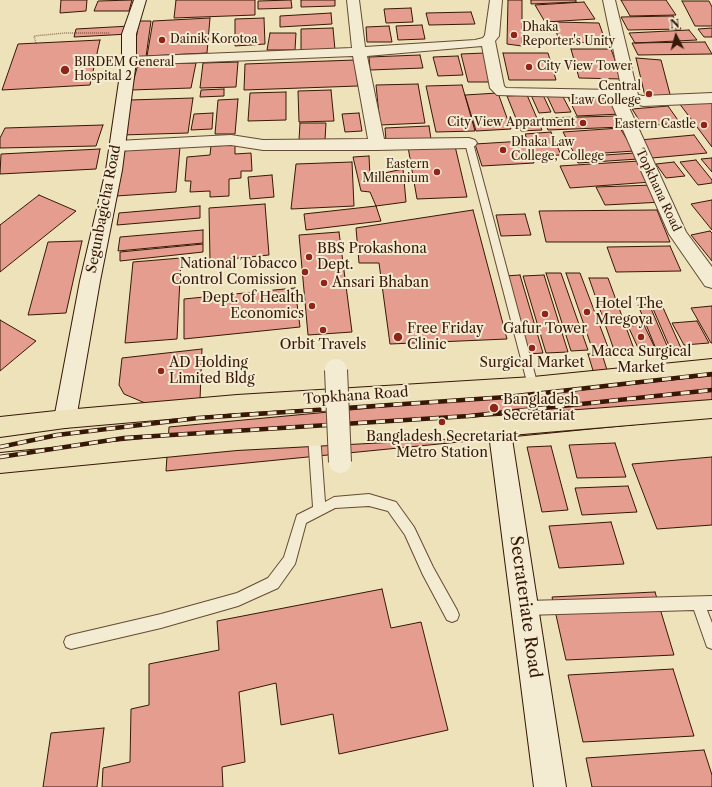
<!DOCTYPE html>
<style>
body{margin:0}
#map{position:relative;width:712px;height:787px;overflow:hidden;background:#ede2ba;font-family:"Libre Caslon Text",serif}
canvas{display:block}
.north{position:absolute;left:656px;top:16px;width:40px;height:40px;-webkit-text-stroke:3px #f3ecd2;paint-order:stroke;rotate:354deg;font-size:11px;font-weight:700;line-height:16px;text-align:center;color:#371806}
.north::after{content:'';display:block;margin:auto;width:14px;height:18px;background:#371806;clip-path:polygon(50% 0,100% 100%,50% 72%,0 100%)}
</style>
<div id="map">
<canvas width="712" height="787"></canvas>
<div class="north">N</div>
</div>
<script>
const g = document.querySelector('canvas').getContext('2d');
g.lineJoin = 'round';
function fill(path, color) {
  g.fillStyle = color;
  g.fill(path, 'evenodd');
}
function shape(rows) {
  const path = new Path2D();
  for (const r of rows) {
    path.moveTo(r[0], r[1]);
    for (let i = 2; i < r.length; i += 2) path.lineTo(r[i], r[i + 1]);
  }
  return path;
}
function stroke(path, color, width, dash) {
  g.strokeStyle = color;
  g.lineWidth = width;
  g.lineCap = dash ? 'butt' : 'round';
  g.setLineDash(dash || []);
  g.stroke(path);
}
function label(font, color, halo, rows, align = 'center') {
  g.font = font + ' "Libre Caslon Text",serif';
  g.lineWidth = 4;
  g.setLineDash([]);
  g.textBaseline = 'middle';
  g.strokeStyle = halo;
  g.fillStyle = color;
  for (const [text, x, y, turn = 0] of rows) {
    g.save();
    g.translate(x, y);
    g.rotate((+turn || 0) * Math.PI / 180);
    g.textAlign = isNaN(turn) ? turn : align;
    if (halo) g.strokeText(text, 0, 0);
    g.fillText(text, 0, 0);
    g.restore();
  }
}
const building = shape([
 [61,0,87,0,86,11,60,13,61,0],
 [132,0,129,11,94,11,98,1,132,0],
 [176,0,255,0,255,15,174,18,176,0],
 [291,0,292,8,258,9,258,1,291,0],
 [301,0,335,0,335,6,301,7,301,0],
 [508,0,522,0,522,46,507,44,508,0],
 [531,0,576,0,576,2,531,4,531,0],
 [621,0,666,0,676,15,630,16,621,0],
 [682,1,709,1,712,7,712,26,695,26,682,1],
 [584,2,595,19,545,22,535,5,584,2],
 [411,8,413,22,386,23,384,9,411,8],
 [471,12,475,24,429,25,426,13,471,12],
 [331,13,332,24,280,27,280,16,331,13],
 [673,16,681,29,628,30,621,17,673,16],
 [210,18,207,53,147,56,153,21,210,18],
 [264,18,265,44,235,46,235,19,264,18],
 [139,21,151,21,146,57,133,58,139,21],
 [554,22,599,23,606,43,559,42,554,22],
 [422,25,425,39,398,40,396,26,422,25],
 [130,26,129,34,74,37,76,29,130,26],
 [389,26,392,42,367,42,366,27,389,26],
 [333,28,335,50,301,51,301,29,333,28],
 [712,28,712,37,704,37,698,29,712,28],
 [689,30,697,40,635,43,629,33,689,30],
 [270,33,296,33,295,50,267,50,270,33],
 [100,40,90,85,2,90,18,44,100,40],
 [705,42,712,54,638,55,632,43,705,42],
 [571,49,611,49,622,79,579,78,571,49],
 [485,53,494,82,468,82,461,54,485,53],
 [503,53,548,53,556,80,509,80,503,53],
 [420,55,423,68,370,70,369,57,420,55],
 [458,56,463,75,438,76,433,57,458,56],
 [636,58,661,60,671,98,645,96,636,58],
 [355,60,358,86,244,90,245,64,355,60],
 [238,62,236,87,200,88,203,63,238,62],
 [196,63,191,88,131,90,138,64,196,63],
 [418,84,425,123,380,125,376,85,418,84],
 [462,85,475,131,436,132,426,86,462,85],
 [224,89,224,96,200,97,201,90,224,89],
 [331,90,334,121,299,122,298,91,331,90],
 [286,92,286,120,248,121,250,93,286,92],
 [498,93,511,129,476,131,465,95,498,93],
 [609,93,621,114,577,116,567,95,609,93],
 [527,95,542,130,521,131,507,96,527,95],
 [531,95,543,95,551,112,539,113,531,95],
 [562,95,571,112,555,113,547,96,562,95],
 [193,98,188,133,122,135,130,100,193,98],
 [238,99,235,134,215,134,218,100,238,99],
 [712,102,712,147,679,103,712,102],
 [668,106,680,123,643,126,632,109,668,106],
 [213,113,212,129,191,130,194,114,213,113],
 [359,113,362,131,345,132,342,114,359,113],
 [617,116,623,127,548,130,543,118,617,116],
 [300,123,326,123,325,140,299,140,300,123],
 [103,125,96,146,0,148,0,138,5,128,103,125],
 [429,126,431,139,386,140,385,128,429,126],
 [620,128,634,151,575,155,563,132,620,128],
 [551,132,561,155,534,156,525,134,551,132],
 [694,135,707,153,652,158,640,140,694,135],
 [524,141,534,163,482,166,475,144,524,141],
 [235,145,235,154,251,153,252,171,241,171,241,178,229,179,229,196,210,197,210,191,190,192,191,181,185,181,187,157,210,155,211,146,235,145],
 [455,146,467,197,417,199,408,147,455,146],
 [180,147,176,192,116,196,124,149,180,147],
 [100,149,96,169,0,174,1,154,100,149],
 [635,153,638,159,578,163,575,157,635,153],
 [369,156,370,176,403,169,406,202,376,206,370,192,361,191,353,157,369,156],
 [712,158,712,172,701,159,712,158],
 [696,160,712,180,712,183,698,185,680,162,696,160],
 [639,161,651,182,570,188,560,166,639,161],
 [352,162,354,206,291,209,296,164,352,162],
 [674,162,685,176,666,178,656,164,674,162],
 [272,175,274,197,250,199,248,177,272,175],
 [654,185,663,202,605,205,596,187,654,185],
 [39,195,76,211,0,272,0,225,39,195],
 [712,200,712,230,691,204,712,200],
 [265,204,269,255,210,261,209,208,265,204],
 [200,206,200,218,117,225,119,213,200,206],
 [376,206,381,221,306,230,304,214,376,206],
 [473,210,507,339,390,344,379,263,359,263,356,228,473,210],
 [657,210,670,242,546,242,539,211,657,210],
 [525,214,531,235,501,236,496,215,525,214],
 [203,230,203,243,118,251,120,237,203,230],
 [710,231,712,233,712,261,691,235,710,231],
 [339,232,352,332,308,335,299,235,339,232],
 [82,241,66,313,28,315,48,242,82,241],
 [203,244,203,252,120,261,120,252,203,244],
 [670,246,681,271,616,272,607,247,670,246],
 [181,258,177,339,125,343,133,262,181,258],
 [546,273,561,273,588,350,571,351,546,273],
 [566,273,580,273,609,350,593,351,566,273],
 [520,275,543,353,527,354,505,276,520,275],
 [544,275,568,352,546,353,523,276,544,275],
 [589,278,608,278,634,349,614,350,589,278],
 [295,288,300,327,184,339,184,299,295,288],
 [661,303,681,348,670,348,651,304,661,303],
 [649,304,668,348,656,349,638,305,649,304],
 [712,306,712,343,711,343,691,308,712,306],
 [0,320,36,341,0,371,0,320],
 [697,321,709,343,684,345,672,323,697,321],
 [644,325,655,348,639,350,628,326,644,325],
 [202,349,200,400,145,403,124,394,119,385,122,358,202,349],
 [588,354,602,354,607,370,594,374,588,354],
 [712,376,712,417,166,471,169,427,712,376],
 [615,443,626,477,577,478,569,445,615,443],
 [551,446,568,510,542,512,527,447,551,446],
 [712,457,712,525,657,529,632,464,712,457],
 [628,486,637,512,582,515,575,488,628,486],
 [611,522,624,564,559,568,549,526,611,522],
 [382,589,391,628,421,622,448,730,339,754,333,714,281,725,276,683,239,692,245,762,222,767,223,787,102,787,103,768,130,762,131,709,149,705,149,664,219,650,217,621,382,589],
 [655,592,674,655,566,660,552,597,655,592],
 [673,669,694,736,583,742,568,675,673,669],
 [104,728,97,787,43,787,51,733,104,728],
 [704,750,712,775,712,787,592,787,586,758,704,750]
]);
fill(building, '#e59d8f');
stroke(building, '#371806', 1);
const lane = shape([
 [466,141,469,141,473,143,538,386,537,389,533,390,529,389,528,386,465,143,466,141],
 [314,430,318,432,320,435,325,502,334,497,369,494,396,502,414,527,433,567,457,610,459,615,457,620,452,622,447,620,423,575,405,535,388,511,369,506,335,508,306,523,295,564,278,588,238,606,161,628,71,649,66,647,64,642,66,637,71,635,161,614,237,593,268,578,284,557,297,515,313,507,308,435,310,432,314,430],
 [712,596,712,610,707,610,712,623,712,649,707,647,694,610,526,615,521,613,519,608,521,603,526,601,712,596]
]);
const street = shape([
 [347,0,359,0,365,47,475,40,483,38,485,35,490,0,502,0,499,36,495,41,504,86,506,88,615,90,622,91,603,0,615,0,638,95,643,96,712,93,712,103,643,106,626,101,686,232,712,267,712,288,705,286,669,234,609,98,497,95,490,88,482,46,367,56,384,139,469,138,475,140,477,143,475,146,469,148,377,150,263,150,231,145,117,151,111,149,109,146,111,143,117,141,231,135,263,140,368,139,353,56,129,65,124,64,122,61,124,58,129,57,352,48,347,0]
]);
const secondary = shape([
 [134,0,146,0,136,34,136,61,122,170,100,281,76,419,73,426,65,428,57,426,54,419,80,281,106,170,122,61,122,34,134,0],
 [499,416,507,419,510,426,566,787,534,787,488,426,491,419,499,416]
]);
const highway = shape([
 [712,359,712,375,533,395,237,413,65,428,0,437,0,417,65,410,237,395,533,377,712,359],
 [712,400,712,418,499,436,237,450,0,473,0,453,237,430,499,416,712,400]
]);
stroke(lane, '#644a33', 2);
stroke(street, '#644a33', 2);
stroke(secondary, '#371806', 2);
stroke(highway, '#371806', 2);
stroke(shape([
 [36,43,34,36,65,33,110,33]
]), '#371806', 1.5, [0.5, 1.5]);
fill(lane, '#f3ecd2');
fill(street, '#f3ecd2');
fill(secondary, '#f3ecd2');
fill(highway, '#ede2ba');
const rail = shape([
 [0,447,57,435,198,418,507,397,712,374],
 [0,457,124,438,469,416,712,390]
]);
stroke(rail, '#371806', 4.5);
stroke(rail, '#f3ecd2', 3, [9]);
const streetBridge = shape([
 [336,370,340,462]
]);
stroke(streetBridge, '#644a33', 24, []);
stroke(streetBridge, '#f3ecd2', 22);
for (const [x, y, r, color] of [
 [514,35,4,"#8f2418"],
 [162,40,4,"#8f2418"],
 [529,67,4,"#8f2418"],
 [65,70,5,"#8f2418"],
 [649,94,4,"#8f2418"],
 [583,123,4,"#8f2418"],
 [704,125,4,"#8f2418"],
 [503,150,4,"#8f2418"],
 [437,172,4,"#8f2418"],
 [309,257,4,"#8f2418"],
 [305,272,4,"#8f2418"],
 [324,283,4,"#8f2418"],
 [312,306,4,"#8f2418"],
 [587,312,4,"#8f2418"],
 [545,314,4,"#8f2418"],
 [323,330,4,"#8f2418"],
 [398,337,5,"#8f2418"],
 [641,337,4,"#8f2418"],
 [532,348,4,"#8f2418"],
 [161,371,4,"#8f2418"],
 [494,408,5,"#8f2418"],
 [442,422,4,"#8f2418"]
]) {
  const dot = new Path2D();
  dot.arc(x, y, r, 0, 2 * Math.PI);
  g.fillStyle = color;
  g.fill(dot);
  stroke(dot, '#f3ecd2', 1.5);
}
label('12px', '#371806', '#f3ecd2', [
 ["Dhaka",522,28],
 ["Reporter's Unity",522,42],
 ["Dainik Korotoa",170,40],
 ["BIRDEM General",74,63],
 ["Hospital 2",74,77],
 ["City View Tower",537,67],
 ["Central",641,87,"right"],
 ["Law College",641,101,"right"],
 ["City View Appartment",575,123,"right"],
 ["Eastern Castle",696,125,"right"],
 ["Dhaka Law",511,143],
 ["College, College",511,157],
 ["Eastern",429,165,"right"],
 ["Millennium",429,179,"right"]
], 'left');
label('12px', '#371806', '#f3ecd2', [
 ["Topkhana Road",658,190,65]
]);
label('14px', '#371806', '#f3ecd2', [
 ["Segunbagicha Road",104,209,-79],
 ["Topkhana Road",356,396,-4]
]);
label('14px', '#371806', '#f3ecd2', [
 ["BBS Prokashona",317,249],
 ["Dept.",317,265],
 ["National Tobacco",297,264,"right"],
 ["Control Comission",297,280,"right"],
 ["Ansari Bhaban",332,283],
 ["Dept. of Health",304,298,"right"],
 ["Economics",304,314,"right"],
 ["Hotel The",595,304],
 ["Mregoya",595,320],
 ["Free Friday",407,329],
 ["Clinic",407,345],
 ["Gafur Tower",545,329,"center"],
 ["Orbit Travels",323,345,"center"],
 ["Macca Surgical",641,352,"center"],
 ["Market",641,368,"center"],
 ["AD Holding",169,363],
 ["Limited Bldg",169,379],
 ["Surgical Market",532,363,"center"],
 ["Bangladesh",503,400],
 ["Secretariat",503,416],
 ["Bangladesh Secretariat",442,437,"center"],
 ["Metro Station",442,453,"center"]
], 'left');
label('17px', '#371806', '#f3ecd2', [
 ["Secrateriate Road",525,607,82]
]);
</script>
